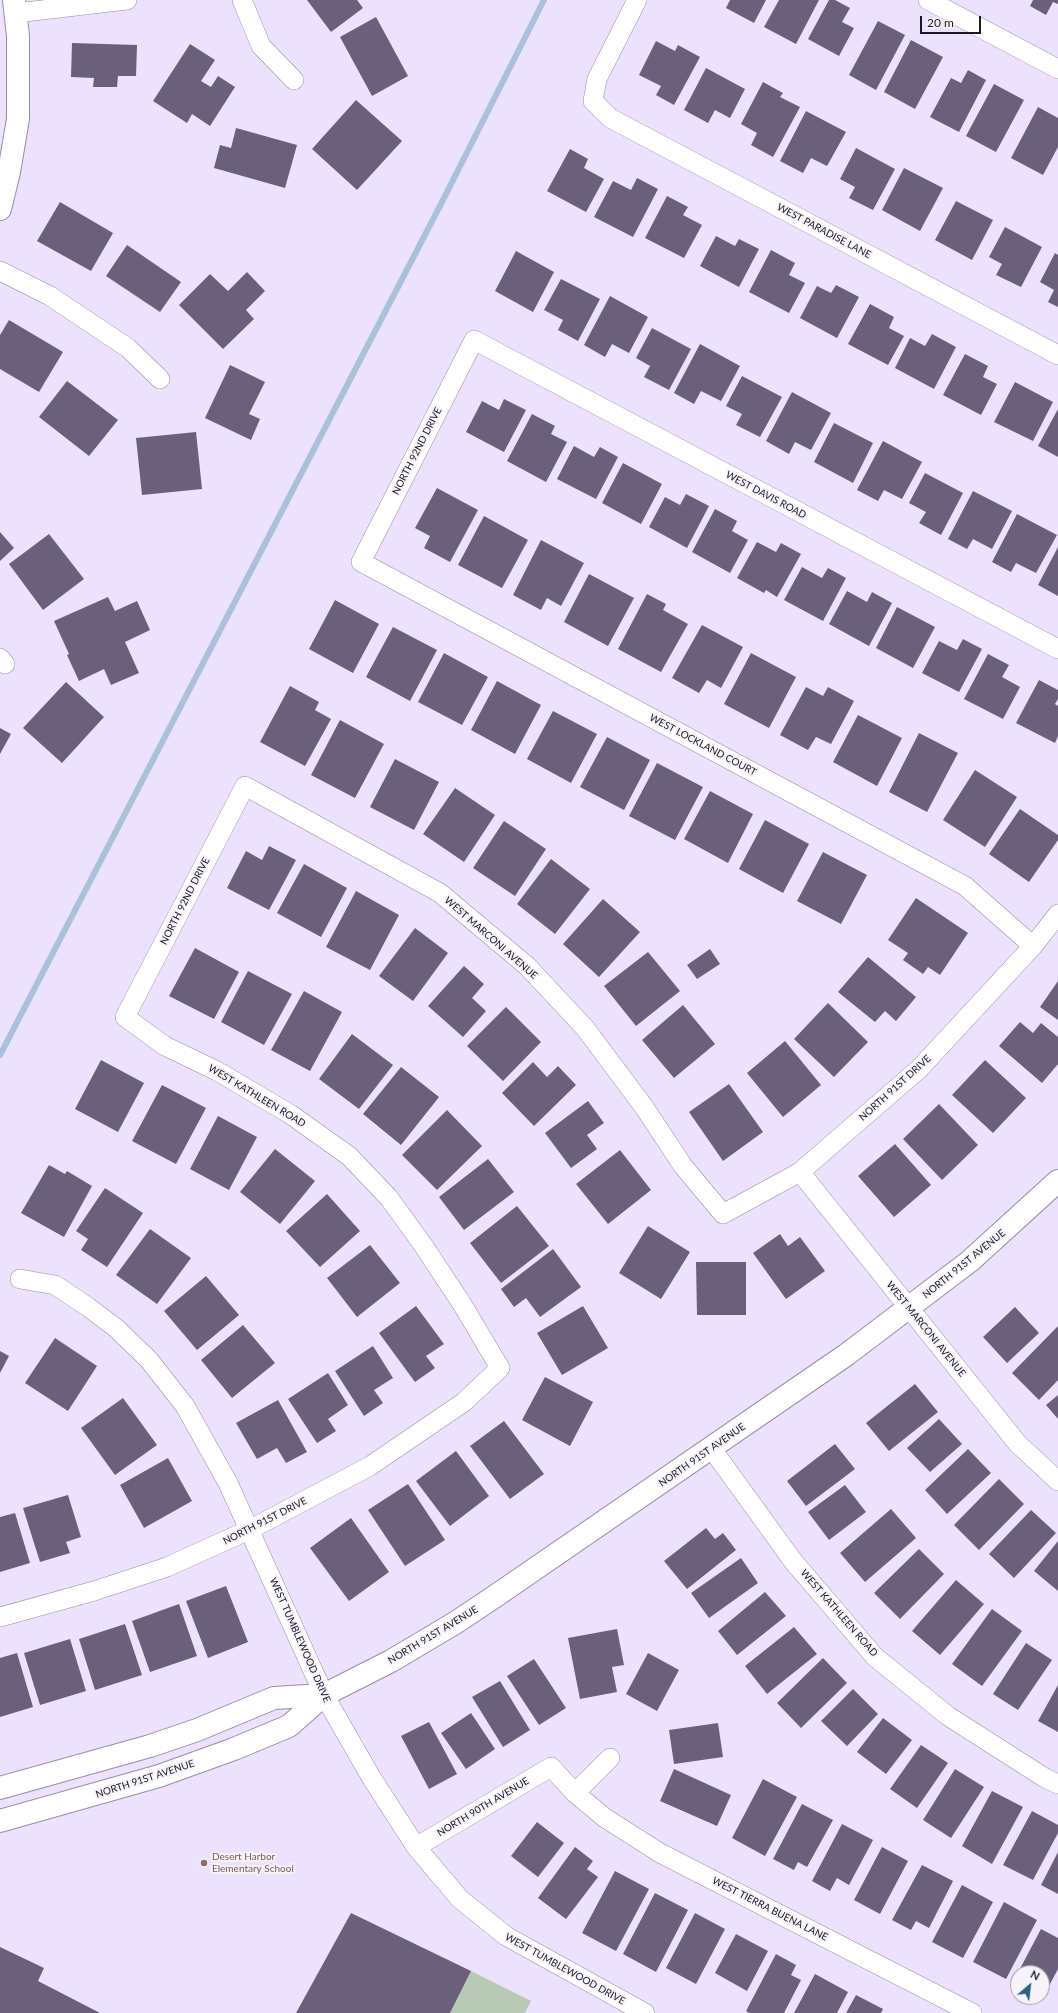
<!DOCTYPE html>
<style>
body{margin:0}
#map{position:relative;width:1058px;height:2013px;overflow:hidden;background:#ece2fd;font-family:Lato,sans-serif}
canvas{display:block}
.north{position:absolute;left:1010px;top:1965px;width:40px;height:40px;box-sizing:border-box;background:#f6f3fa;border:1px solid #9f9ba4;border-radius:50%;rotate:28deg;font-size:11px;font-weight:700;line-height:16px;text-align:center;color:#1c1823}
.north::after{content:'';display:block;margin:auto;width:14px;height:18px;background:#2d627e;clip-path:polygon(50% 0,100% 100%,50% 72%,0 100%)}
.scale{position:absolute;left:920px;top:16px;width:61px;height:18px;box-sizing:border-box;border:2px solid #1c1823;border-top:0;padding-left:5px;font-size:12px;line-height:14px;white-space:nowrap;color:#1c1823;-webkit-text-stroke:3px #f6f3fa;paint-order:stroke}
</style>
<div id="map">
<canvas width="1058" height="2013"></canvas>
<div class="north">N</div>
<div class="scale">20 m</div>
</div>
<script>
const g = document.querySelector('canvas').getContext('2d');
g.lineJoin = 'round';
function fill(path, color) {
  g.fillStyle = color;
  g.fill(path, 'evenodd');
}
function shape(rows) {
  const path = new Path2D();
  for (const r of rows) {
    path.moveTo(r[0], r[1]);
    for (let i = 2; i < r.length; i += 2) path.lineTo(r[i], r[i + 1]);
  }
  return path;
}
function stroke(path, color, width, dash) {
  g.strokeStyle = color;
  g.lineWidth = width;
  g.lineCap = dash ? 'butt' : 'round';
  g.setLineDash(dash || []);
  g.stroke(path);
}
function label(font, color, halo, rows, align = 'center') {
  g.font = font + ' Lato,sans-serif';
  g.lineWidth = 4;
  g.setLineDash([]);
  g.textBaseline = 'middle';
  g.strokeStyle = halo;
  g.fillStyle = color;
  for (const [text, x, y, turn = 0] of rows) {
    g.save();
    g.translate(x, y);
    g.rotate((+turn || 0) * Math.PI / 180);
    g.textAlign = isNaN(turn) ? turn : align;
    if (halo) g.strokeText(text, 0, 0);
    g.fillText(text, 0, 0);
    g.restore();
  }
}
fill(shape([
 [471,1971,531,2001,525,2013,450,2013]
]), '#b8c9b6');
stroke(shape([
 [0,1055,442,202,544,0]
]), '#aac2d9', 6);
fill(shape([
 [307,0,357,0,363,8,331,32],
 [730,0,766,0,754,23,726,8],
 [779,0,819,0,796,44,764,27],
 [829,0,835,0,850,8,842,22,854,28,839,56,808,39],
 [1033,0,1058,0,1058,4,1053,2,1046,15,1030,6],
 [376,17,408,76,372,96,340,37],
 [878,21,905,35,876,90,849,75],
 [911,40,943,57,915,109,884,92],
 [656,41,675,51,678,45,700,57,674,105,656,95,661,86,639,75],
 [72,43,137,45,136,76,118,76,117,87,93,87,94,78,71,77],
 [190,44,215,60,201,81,211,87,218,76,235,87,210,126,192,114,187,123,153,101],
 [706,68,745,89,730,118,715,110,708,123,684,110],
 [968,70,986,80,959,132,930,117,951,78,961,83],
 [763,82,783,93,780,97,800,107,773,157,751,145,757,133,741,124],
 [994,84,1024,100,996,152,966,136],
 [356,100,402,141,357,190,312,149],
 [1038,107,1058,118,1058,147,1043,175,1011,158],
 [806,111,846,132,827,166,811,158,803,173,780,161],
 [236,128,297,145,285,188,214,168,220,145,231,148],
 [856,148,895,169,873,210,849,198,855,187,840,179],
 [570,149,588,159,584,168,604,179,586,212,547,191],
 [904,168,943,188,920,231,882,210],
 [637,178,658,189,633,237,594,217,613,181,631,190],
 [667,196,688,207,683,215,702,225,684,258,645,238],
 [956,201,993,220,972,260,935,240],
 [60,202,113,233,91,271,37,241],
 [1005,227,1042,247,1021,287,996,275,1002,264,989,257],
 [716,236,735,246,739,239,759,249,739,287,700,266],
 [127,245,181,282,160,312,106,276],
 [771,250,795,263,789,275,805,283,789,313,749,292],
 [516,251,554,272,533,312,495,291],
 [1055,253,1058,255,1058,307,1048,302,1054,290,1040,282],
 [247,272,265,291,246,310,254,319,223,349,179,305,210,274,228,291],
 [561,279,600,299,578,341,558,330,563,320,544,310],
 [836,285,859,297,837,338,800,318,817,286,831,293],
 [610,296,648,317,629,353,612,344,605,357,584,345],
 [870,304,894,317,889,328,904,336,888,365,848,344],
 [9,320,63,352,39,392,0,369,0,335],
 [652,328,691,349,669,390,644,377,650,366,636,358],
 [932,334,956,347,934,389,895,368,910,338,925,346],
 [700,344,740,366,721,401,701,391,694,404,674,393],
 [965,354,988,366,983,377,997,384,981,415,943,395],
 [230,365,265,382,249,414,260,419,251,440,205,418],
 [742,376,782,397,760,437,736,425,742,414,726,406],
 [67,381,118,420,89,456,39,417],
 [1015,382,1053,402,1033,441,994,422],
 [792,392,831,413,811,450,795,442,789,454,766,441],
 [504,399,526,410,504,452,466,432,482,401,499,410],
 [1058,409,1058,457,1038,446],
 [532,414,555,426,551,434,567,442,546,482,507,461],
 [834,423,873,443,853,483,814,462],
 [196,432,202,489,142,495,136,438],
 [883,441,922,462,902,499,884,490,878,501,857,490],
 [574,446,594,457,600,447,618,457,596,499,557,479],
 [623,463,662,484,641,524,602,503],
 [925,473,963,493,941,535,919,523,926,512,909,503],
 [437,488,478,510,450,562,424,548,430,536,415,528],
 [973,491,1012,511,992,549,973,539,967,549,948,539],
 [686,494,709,506,687,548,649,527,665,497,680,505],
 [715,509,737,521,732,531,748,540,730,573,692,552],
 [1017,514,1057,535,1036,573,1016,563,1011,572,992,562],
 [484,516,528,540,502,588,458,565],
 [0,532,14,548,0,561],
 [49,534,84,579,43,610,9,564],
 [541,540,584,563,561,606,547,598,541,610,513,595],
 [757,542,776,552,781,543,801,554,777,597,766,590,764,593,737,578],
 [1058,547,1058,596,1038,585],
 [802,567,822,578,828,568,846,578,823,621,784,600],
 [589,574,634,598,608,646,564,622],
 [847,591,867,602,872,592,892,603,869,646,829,624],
 [647,594,666,604,663,610,688,624,661,672,618,649],
 [108,597,115,611,137,601,150,630,125,642,139,673,111,685,104,669,79,681,67,655,69,654,54,621],
 [335,600,379,624,353,673,309,649],
 [897,607,935,627,913,668,876,648],
 [702,625,743,647,721,688,707,680,699,693,672,678],
 [393,627,437,650,410,701,366,677],
 [963,639,982,649,959,692,922,673,939,641,957,650],
 [444,653,488,677,462,725,418,702],
 [751,653,796,677,769,728,724,704],
 [988,654,1009,665,1002,677,1020,687,1003,719,964,699],
 [1039,680,1058,690,1058,699,1055,704,1058,706,1058,736,1055,743,1016,723],
 [497,681,541,705,515,754,471,730],
 [66,682,104,717,62,763,23,728],
 [290,686,319,702,315,710,331,719,305,766,260,742],
 [806,687,823,696,828,687,854,701,831,744,816,737,808,750,780,735],
 [553,711,597,734,571,783,527,759],
 [858,715,902,738,877,786,833,762],
 [340,720,384,744,355,798,311,775],
 [0,728,11,734,0,754],
 [919,733,958,753,927,812,889,792],
 [607,737,650,760,624,810,580,787],
 [395,759,439,782,414,830,370,807],
 [657,763,703,787,675,840,629,816],
 [975,770,1017,797,985,847,943,820],
 [455,788,495,815,464,862,423,834],
 [710,791,753,814,728,863,684,839],
 [1020,809,1058,835,1058,840,1029,882,989,854],
 [765,820,809,844,783,893,739,869],
 [504,821,546,849,515,896,473,868],
 [269,846,296,860,269,910,227,888,246,851,262,860],
 [823,852,867,875,841,924,797,901],
 [551,859,590,889,555,934,517,904],
 [304,864,347,888,321,937,277,913],
 [356,891,399,915,370,970,326,947],
 [916,898,968,933,940,975,928,967,923,974,903,960,908,953,888,940],
 [603,899,640,932,599,977,563,944],
 [415,928,448,953,413,1001,379,976],
 [195,948,239,972,214,1019,169,996],
 [710,949,720,964,697,979,687,965],
 [648,952,680,991,636,1026,604,986],
 [868,957,916,997,896,1021,885,1011,875,1022,838,992],
 [464,966,484,984,472,998,486,1011,463,1037,428,1006],
 [248,971,292,994,264,1045,221,1022],
 [1058,981,1058,1020,1040,1007],
 [304,991,342,1012,310,1071,271,1050],
 [828,1003,868,1042,834,1077,794,1039],
 [683,1005,715,1044,674,1078,642,1040],
 [506,1007,541,1042,503,1081,467,1046],
 [1020,1022,1033,1033,1041,1023,1058,1037,1058,1064,1042,1083,999,1046],
 [352,1034,393,1065,359,1109,319,1079],
 [785,1041,821,1085,783,1117,747,1073],
 [101,1060,144,1083,118,1132,75,1109],
 [985,1060,1026,1098,993,1133,952,1095],
 [533,1062,547,1077,558,1066,576,1085,534,1126,502,1093],
 [401,1067,439,1097,401,1145,363,1114],
 [729,1084,763,1132,723,1161,689,1112],
 [162,1085,206,1108,176,1164,132,1141],
 [588,1101,604,1123,587,1135,597,1149,571,1168,545,1133],
 [939,1104,978,1145,942,1180,903,1139],
 [447,1110,482,1146,437,1190,402,1155],
 [218,1116,257,1137,229,1190,190,1169],
 [895,1144,931,1185,894,1217,858,1176],
 [275,1149,315,1181,280,1224,240,1192],
 [620,1150,651,1190,608,1224,576,1184],
 [488,1159,514,1192,464,1230,439,1197],
 [49,1165,65,1174,67,1171,92,1186,64,1237,21,1213],
 [105,1188,143,1213,107,1267,81,1250,88,1239,76,1231],
 [327,1194,360,1231,320,1267,286,1231],
 [517,1206,549,1246,501,1283,470,1243],
 [648,1226,690,1252,661,1299,619,1273],
 [150,1229,191,1258,157,1304,116,1275],
 [780,1234,788,1246,800,1237,825,1271,786,1299,753,1253],
 [370,1245,400,1283,357,1317,327,1278],
 [553,1249,581,1287,540,1317,526,1298,514,1307,501,1289],
 [696,1262,746,1262,746,1315,697,1315],
 [206,1276,239,1315,197,1350,164,1311],
 [416,1306,444,1344,426,1356,435,1368,415,1382,379,1333],
 [583,1306,608,1348,562,1375,537,1333],
 [1015,1307,1039,1333,1007,1363,983,1337],
 [243,1325,275,1363,232,1398,201,1360],
 [1058,1326,1058,1380,1039,1400,1012,1373],
 [55,1338,97,1366,68,1411,25,1383],
 [373,1346,393,1378,374,1390,383,1403,364,1416,335,1371],
 [0,1351,9,1356,0,1373],
 [328,1373,348,1405,328,1419,336,1431,317,1443,288,1399],
 [545,1377,593,1402,570,1446,522,1420],
 [915,1384,938,1412,889,1451,866,1423],
 [1058,1395,1058,1419,1046,1405],
 [123,1398,157,1445,115,1475,81,1428],
 [278,1400,307,1452,286,1463,277,1448,257,1459,236,1423],
 [939,1419,962,1444,930,1472,907,1448],
 [504,1421,544,1474,510,1499,470,1446],
 [835,1444,855,1469,806,1506,787,1481],
 [968,1449,991,1473,947,1514,925,1490],
 [456,1451,489,1496,450,1526,416,1481],
 [168,1458,192,1501,144,1528,120,1485],
 [999,1479,1024,1504,979,1550,954,1525],
 [408,1484,445,1540,405,1566,368,1510],
 [845,1485,866,1512,829,1540,808,1512],
 [68,1495,81,1537,66,1542,70,1553,40,1562,23,1508],
 [891,1509,916,1538,865,1582,840,1553],
 [1031,1510,1056,1533,1014,1578,989,1554],
 [15,1513,30,1563,0,1572,0,1517],
 [351,1518,389,1572,349,1601,310,1548],
 [706,1528,715,1539,723,1533,736,1550,687,1589,664,1561],
 [1058,1541,1058,1591,1034,1571],
 [919,1549,944,1574,900,1619,874,1593],
 [741,1558,758,1583,709,1618,691,1593],
 [956,1580,984,1604,940,1655,912,1631],
 [226,1586,248,1642,208,1658,186,1601],
 [765,1592,786,1616,737,1655,718,1631],
 [179,1604,197,1656,150,1672,132,1621],
 [992,1609,1022,1631,982,1686,952,1664],
 [125,1624,142,1675,95,1690,79,1639],
 [794,1627,817,1654,767,1694,745,1666],
 [617,1629,624,1665,612,1667,617,1692,580,1699,568,1638],
 [70,1639,86,1691,40,1705,24,1653],
 [1026,1643,1052,1660,1018,1710,993,1694],
 [17,1653,33,1707,0,1717,0,1658],
 [648,1653,679,1670,657,1711,626,1694],
 [823,1658,847,1683,801,1728,777,1703],
 [534,1659,566,1708,539,1725,507,1676],
 [500,1681,530,1730,503,1747,472,1697],
 [1058,1685,1058,1732,1038,1721],
 [853,1689,878,1714,847,1746,821,1721],
 [471,1713,495,1749,466,1769,441,1733],
 [883,1718,912,1740,886,1774,857,1752],
 [429,1722,457,1774,429,1789,401,1736],
 [718,1723,723,1757,674,1764,669,1730],
 [921,1745,948,1763,917,1808,890,1789],
 [674,1769,731,1795,717,1826,660,1801],
 [955,1769,984,1787,951,1838,923,1820],
 [763,1779,797,1797,765,1856,732,1838],
 [992,1791,1023,1807,992,1864,962,1846],
 [802,1804,833,1820,807,1867,798,1862,794,1870,773,1859],
 [1032,1811,1058,1825,1058,1833,1033,1880,1003,1865],
 [537,1822,564,1843,538,1877,511,1856],
 [842,1824,873,1840,849,1885,837,1878,830,1891,812,1881],
 [575,1847,593,1861,587,1869,598,1877,566,1919,538,1898],
 [882,1847,908,1861,880,1914,854,1900],
 [1058,1852,1058,1894,1041,1885],
 [922,1865,953,1881,929,1928,916,1921,911,1930,892,1920],
 [615,1871,649,1889,616,1951,582,1933],
 [962,1885,993,1902,963,1958,932,1942],
 [655,1893,688,1910,656,1972,623,1954],
 [1004,1902,1037,1920,1006,1979,973,1962],
 [351,1913,471,1971,450,2013,296,2013],
 [695,1913,725,1929,696,1984,666,1968],
 [1041,1929,1058,1938,1058,1969,1042,1999,1042,1973,1018,1973,1018,1985,1013,1982],
 [736,1934,768,1951,747,1991,715,1973],
 [0,1947,44,1968,38,1981,100,2013,0,2013],
 [776,1954,796,1965,791,1975,801,1980,784,2013,749,2013,746,2011],
 [815,1974,848,1992,837,2013,794,2013],
 [856,1995,883,2009,881,2013,846,2013]
]), '#6a607a');
const street = shape([
 [242,0,261,46,294,80],
 [637,0,597,79,593,101,610,118,1058,355],
 [928,0,1058,69],
 [16,13,127,0],
 [0,271,50,296,128,348,160,379],
 [0,658,5,664],
 [1033,946,965,886,361,562,474,340,1058,649],
 [800,1172,1018,1444,1058,1481],
 [20,1279,55,1285,88,1307,116,1328,149,1360,185,1406,228,1483,324,1695,371,1777,416,1847,460,1899,506,1936,645,2013],
 [712,1449,793,1561,875,1657,948,1716,1045,1778,1058,1784],
 [0,1617,94,1591,167,1567,251,1529,370,1466,464,1402,500,1368,462,1304,423,1245,389,1198,349,1156,290,1114,217,1071,165,1046,125,1017,245,786,440,893,527,966,585,1028,644,1107,683,1166,723,1214,800,1172,919,1069,1033,946,1058,914],
 [575,1793,610,1758],
 [416,1847,551,1767,575,1793,605,1818,660,1853,972,2013]
]);
const secondary = shape([
 [0,209,9,172,18,119,18,36,14,0],
 [0,1788,150,1746,197,1730,274,1698,324,1695],
 [0,1821,159,1776,234,1749,289,1726,324,1695,391,1661,455,1623,494,1597,846,1355,970,1261,1058,1181]
]);
stroke(street, '#978cab', 20);
stroke(secondary, '#978cab', 24);
stroke(street, '#fff', 19);
stroke(secondary, '#fff', 22);
for (const [x, y, r, color] of [
 [204,1863,4,"#8d6e63"]
]) {
  const dot = new Path2D();
  dot.arc(x, y, r, 0, 2 * Math.PI);
  g.fillStyle = color;
  g.fill(dot);
  stroke(dot, '#f6f3fa', 1.5);
}
label('10px', '#1c1823', '#f6f3fa', [
 ["WEST PARADISE LANE",824,231,28],
 ["NORTH 92ND DRIVE",417,451,-63],
 ["WEST DAVIS ROAD",766,495,28],
 ["WEST LOCKLAND COURT",703,745,28],
 ["NORTH 92ND DRIVE",185,901,-63],
 ["WEST MARCONI AVENUE",491,938,41],
 ["NORTH 91ST DRIVE",895,1088,-42],
 ["WEST KATHLEEN ROAD",257,1096,31],
 ["NORTH 91ST AVENUE",964,1264,-39],
 ["WEST MARCONI AVENUE",926,1329,51],
 ["NORTH 91ST AVENUE",702,1455,-35],
 ["NORTH 91ST DRIVE",265,1521,-27],
 ["WEST KATHLEEN ROAD",839,1613,49],
 ["NORTH 91ST AVENUE",433,1635,-31],
 ["WEST TUMBLEWOOD DRIVE",300,1640,66],
 ["NORTH 91ST AVENUE",145,1779,-18],
 ["NORTH 90TH AVENUE",483,1807,-31],
 ["WEST TIERRA BUENA LANE",770,1909,27],
 ["WEST TUMBLEWOOD DRIVE",565,1969,29]
]);
label('10px', '#785e54', '#f6f3fa', [
 ["Desert Harbor",212,1857],
 ["Elementary School",212,1869]
], 'left');
</script>
